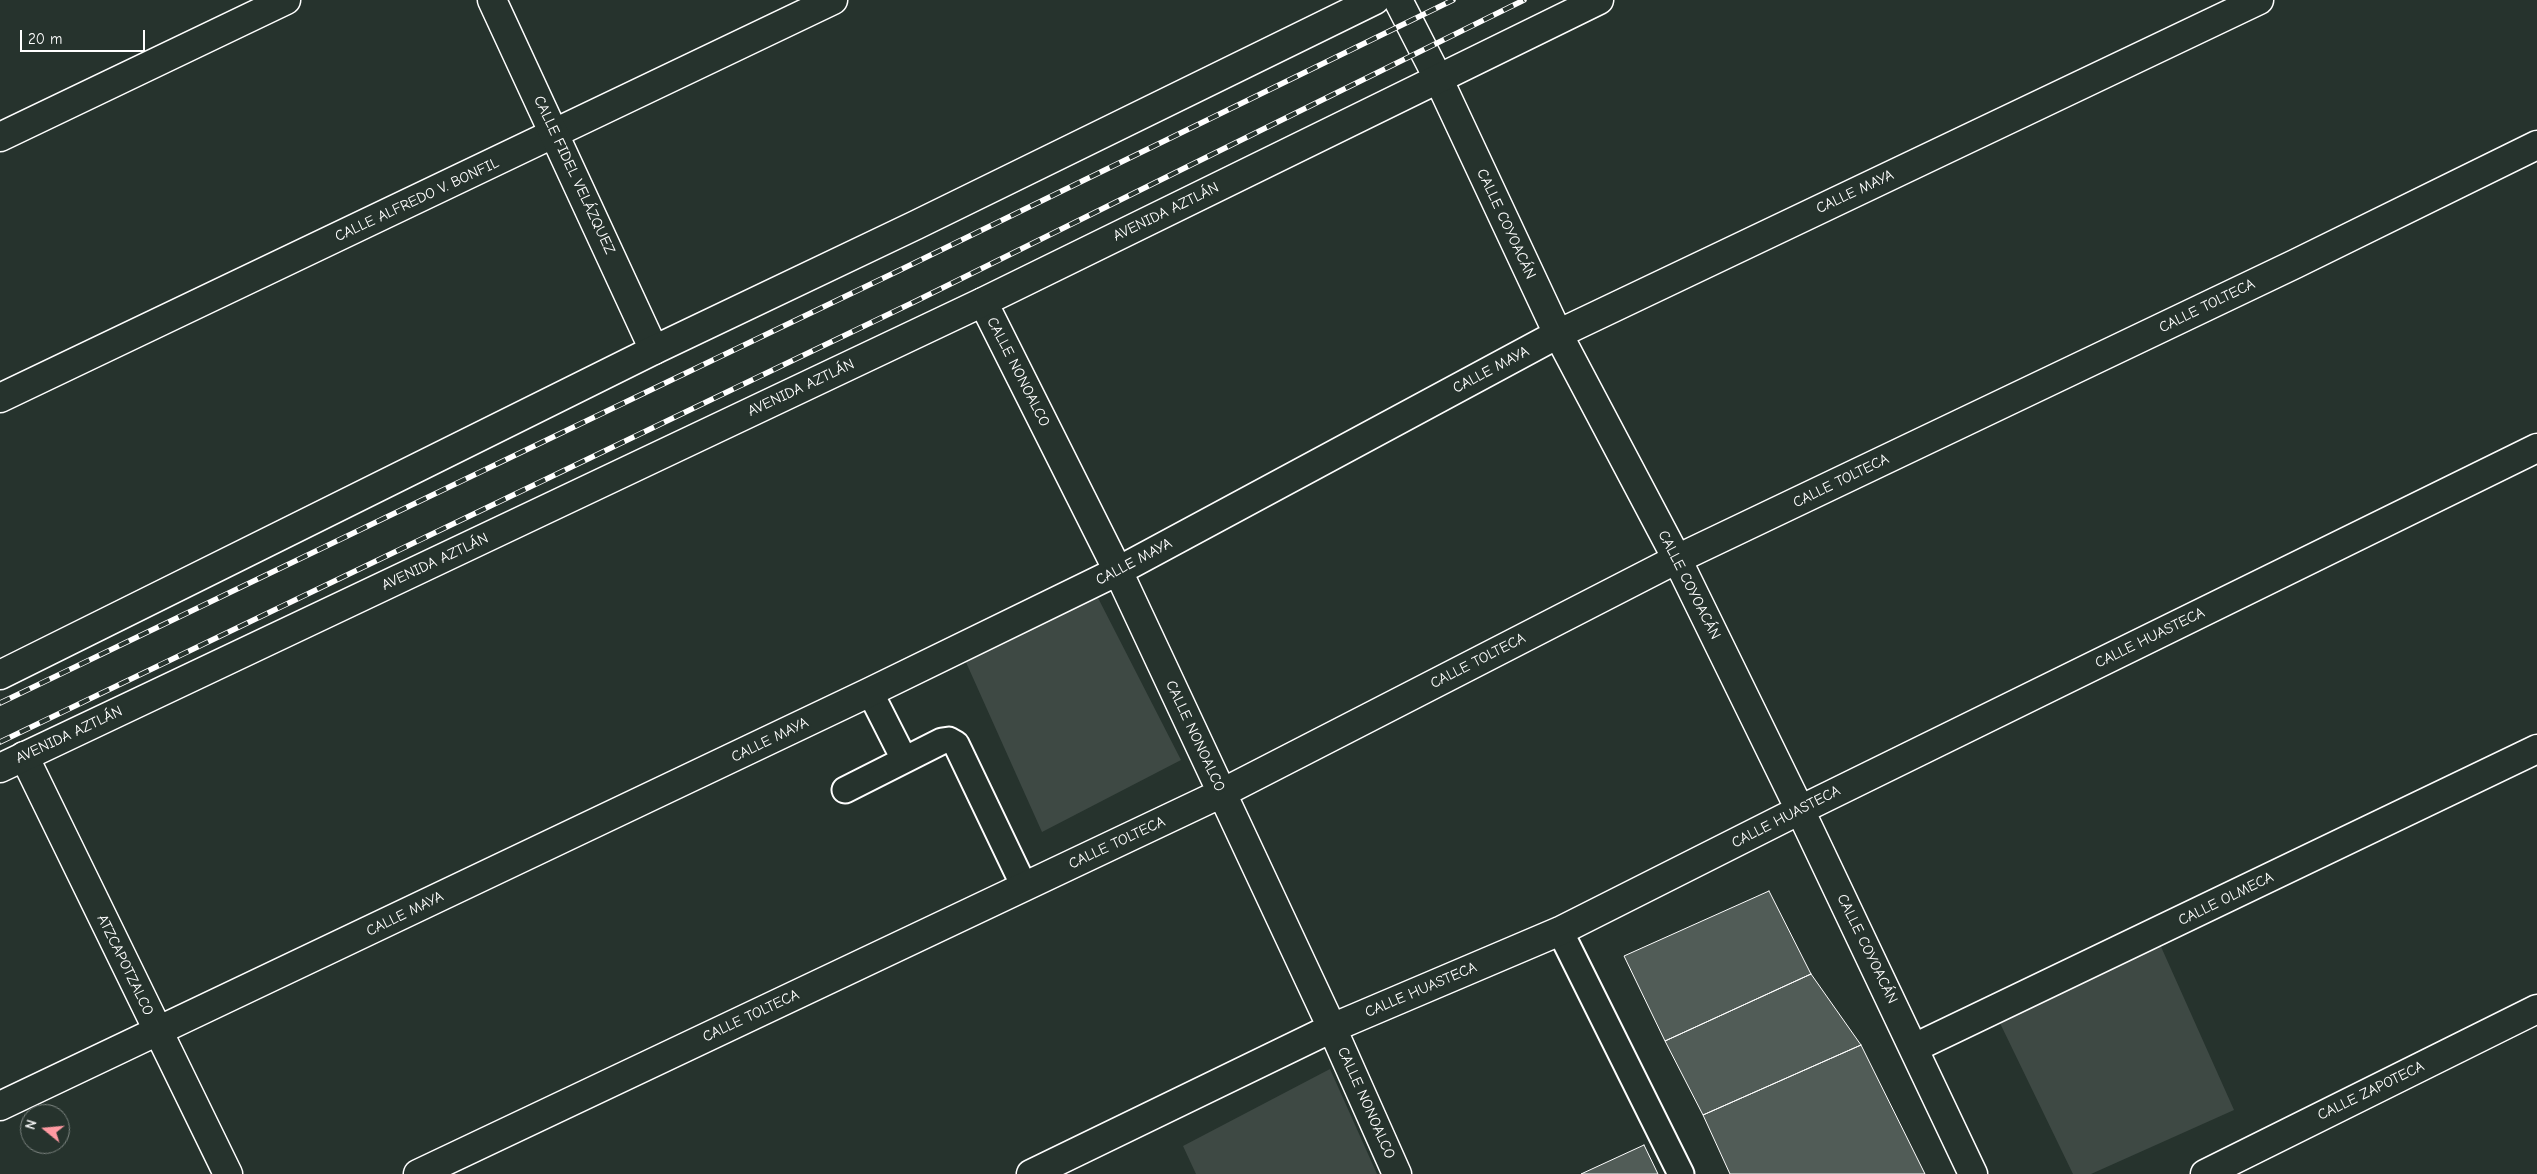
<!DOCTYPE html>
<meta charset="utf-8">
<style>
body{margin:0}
#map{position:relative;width:2537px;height:1174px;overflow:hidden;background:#26332d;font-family:"Comic Neue",sans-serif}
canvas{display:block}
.north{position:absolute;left:20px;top:1104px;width:50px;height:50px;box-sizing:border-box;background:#26332d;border:1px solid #7d8581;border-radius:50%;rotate:287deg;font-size:14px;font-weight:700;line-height:20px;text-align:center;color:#fff}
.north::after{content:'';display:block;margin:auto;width:18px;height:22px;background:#ff9aa2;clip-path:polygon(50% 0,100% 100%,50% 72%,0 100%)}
.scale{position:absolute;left:20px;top:30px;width:125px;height:22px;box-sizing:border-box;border:2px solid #fff;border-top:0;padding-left:6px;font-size:15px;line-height:18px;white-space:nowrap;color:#fff;-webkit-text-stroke:4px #26332d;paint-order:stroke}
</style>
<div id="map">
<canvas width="2537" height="1174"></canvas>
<div class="north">N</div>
<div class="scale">20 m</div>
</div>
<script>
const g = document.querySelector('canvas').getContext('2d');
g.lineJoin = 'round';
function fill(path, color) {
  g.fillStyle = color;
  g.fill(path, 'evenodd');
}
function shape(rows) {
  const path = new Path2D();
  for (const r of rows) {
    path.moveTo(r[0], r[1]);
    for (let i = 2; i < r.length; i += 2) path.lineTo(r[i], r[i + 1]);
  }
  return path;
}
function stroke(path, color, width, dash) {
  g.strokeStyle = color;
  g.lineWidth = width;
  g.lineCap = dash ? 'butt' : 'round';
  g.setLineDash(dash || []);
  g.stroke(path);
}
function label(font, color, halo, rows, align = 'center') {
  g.font = font + ' "Comic Neue",sans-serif';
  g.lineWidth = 5;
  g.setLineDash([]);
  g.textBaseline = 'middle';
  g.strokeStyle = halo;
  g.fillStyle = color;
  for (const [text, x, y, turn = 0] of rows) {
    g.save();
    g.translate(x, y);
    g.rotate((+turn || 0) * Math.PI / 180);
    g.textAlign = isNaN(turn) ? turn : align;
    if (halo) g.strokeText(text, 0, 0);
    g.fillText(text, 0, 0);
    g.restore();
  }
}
fill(shape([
 [1096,594,1181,760,1042,832,965,660],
 [2158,940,2234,1110,2091,1174,2073,1174,1998,1019],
 [1330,1069,1377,1174,1196,1174,1183,1146]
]), '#3e4944');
const building = shape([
 [1769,891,1811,974,1665,1041,1624,956,1769,891],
 [1811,974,1861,1045,1703,1115,1665,1041,1811,974],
 [1861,1045,1925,1174,1730,1174,1703,1115,1861,1045],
 [1644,1145,1658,1174,1581,1174,1644,1145]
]);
fill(building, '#515c57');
stroke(building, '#fff', 1);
const service = shape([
 [870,692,904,759],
 [845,790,942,741,949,740,956,744,1024,886],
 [1560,931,1681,1174]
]);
const minor = shape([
 [1398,0,1438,78,1558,334,1677,559,1800,810,1973,1174],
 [0,137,286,0],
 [983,302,1118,571,1332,1028,1397,1174],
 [0,398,833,0],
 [24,756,228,1174],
 [1914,1048,2537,749],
 [0,1106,870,692,1118,571,1558,334,2259,0],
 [418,1174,1222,793,1677,559,2295,264,2537,145],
 [1031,1174,1332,1028,1560,931,1800,810,2537,448],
 [2205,1174,2537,1009]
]);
const tertiary = shape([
 [492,0,654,350]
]);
const secondary = shape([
 [0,675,654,350,916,225,1375,0],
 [0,768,983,302,1599,0]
]);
stroke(service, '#fff', 29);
stroke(minor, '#fff', 31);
stroke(tertiary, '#fff', 31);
stroke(secondary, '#fff', 31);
stroke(service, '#26332d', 25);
stroke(minor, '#26332d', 28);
stroke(tertiary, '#26332d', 28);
stroke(secondary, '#26332d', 28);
const rail = shape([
 [0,703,898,271,1453,0],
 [0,742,914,302,1524,0]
]);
stroke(rail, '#fff', 5.5);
stroke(rail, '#26332d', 4, [11]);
label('15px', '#fff', '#26332d', [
 ["CALLE FIDEL VELÁZQUEZ",574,175,65],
 ["CALLE MAYA",1855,192,-25],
 ["CALLE ALFREDO V. BONFIL",417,200,-25],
 ["AVENIDA AZTLÁN",1166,212,-26],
 ["CALLE COYOACÁN",1506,224,65],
 ["CALLE TOLTECA",2207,306,-26],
 ["CALLE MAYA",1491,370,-28],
 ["CALLE NONOALCO",1018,372,63],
 ["AVENIDA AZTLÁN",801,388,-25],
 ["CALLE TOLTECA",1841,481,-26],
 ["AVENIDA AZTLÁN",435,562,-25],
 ["CALLE MAYA",1134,562,-28],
 ["CALLE COYOACÁN",1689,585,63],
 ["CALLE HUASTECA",2150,638,-26],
 ["CALLE TOLTECA",1478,661,-27],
 ["AVENIDA AZTLÁN",69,735,-25],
 ["CALLE NONOALCO",1195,736,65],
 ["CALLE MAYA",770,740,-26],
 ["CALLE HUASTECA",1786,817,-27],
 ["CALLE TOLTECA",1117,843,-25],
 ["CALLE OLMECA",2226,899,-26],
 ["CALLE MAYA",405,914,-26],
 ["CALLE COYOACÁN",1867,949,64],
 ["ATZCAPOTZALCO",125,965,64],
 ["CALLE HUASTECA",1421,990,-23],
 ["CALLE TOLTECA",751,1016,-25],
 ["CALLE ZAPOTECA",2371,1091,-26],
 ["CALLE NONOALCO",1366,1103,66]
]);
</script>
